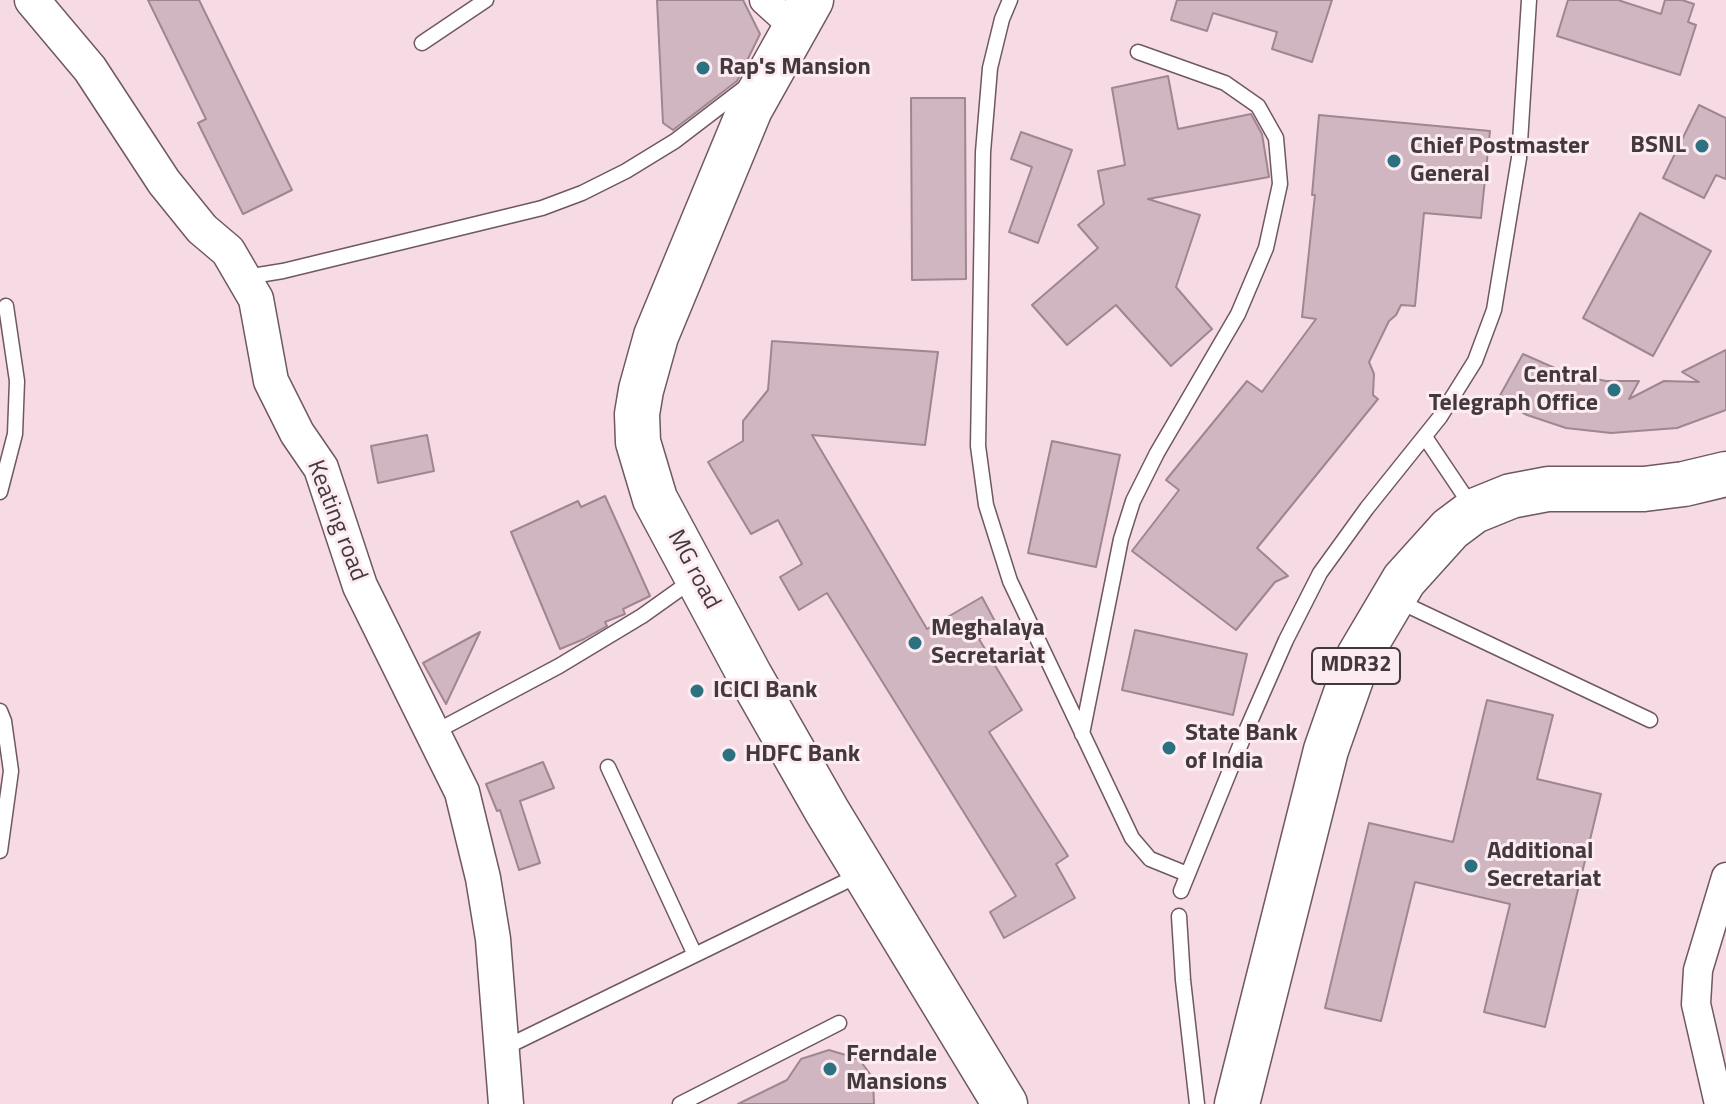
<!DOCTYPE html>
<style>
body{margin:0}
canvas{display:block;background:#f6dbe5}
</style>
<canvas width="1726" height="1104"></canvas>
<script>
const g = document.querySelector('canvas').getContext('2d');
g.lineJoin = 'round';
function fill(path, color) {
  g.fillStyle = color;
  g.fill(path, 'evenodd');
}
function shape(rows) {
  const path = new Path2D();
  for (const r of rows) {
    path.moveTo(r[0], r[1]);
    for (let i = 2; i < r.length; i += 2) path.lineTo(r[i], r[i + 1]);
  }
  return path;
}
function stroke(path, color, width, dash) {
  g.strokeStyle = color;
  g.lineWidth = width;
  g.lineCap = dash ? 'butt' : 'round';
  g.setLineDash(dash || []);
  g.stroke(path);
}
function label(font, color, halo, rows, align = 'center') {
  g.font = font + ' "Titillium Web",sans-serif';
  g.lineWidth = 6;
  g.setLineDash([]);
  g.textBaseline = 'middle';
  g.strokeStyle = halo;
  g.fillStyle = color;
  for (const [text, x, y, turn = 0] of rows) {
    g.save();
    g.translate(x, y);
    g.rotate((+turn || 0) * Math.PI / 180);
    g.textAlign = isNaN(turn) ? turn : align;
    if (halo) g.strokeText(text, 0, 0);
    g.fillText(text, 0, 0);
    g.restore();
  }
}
const building = shape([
 [148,0,199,0,292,190,243,214,198,123,206,119,148,0],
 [657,0,743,0,760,34,737,81,673,130,663,123,657,0],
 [1177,0,1332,0,1312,62,1272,49,1277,32,1213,13,1207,31,1171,20,1177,0],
 [1568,0,1618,0,1661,14,1665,0,1682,0,1694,4,1688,22,1696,25,1680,75,1557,36,1568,0],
 [1168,76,1178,129,1251,114,1262,134,1269,177,1148,199,1200,215,1176,287,1212,329,1171,366,1116,305,1067,345,1032,305,1098,248,1078,225,1104,204,1098,171,1125,165,1112,88,1168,76],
 [911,98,965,98,966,279,912,280,911,98],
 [1699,105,1726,118,1726,179,1716,175,1704,198,1663,178,1699,105],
 [1319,115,1490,131,1481,218,1424,213,1415,306,1401,305,1396,315,1389,321,1369,362,1374,374,1373,395,1378,399,1257,548,1288,576,1275,582,1236,630,1132,551,1179,490,1166,480,1247,381,1262,392,1316,319,1302,317,1315,195,1312,195,1319,115],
 [1021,132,1072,150,1038,243,1009,232,1032,167,1011,159,1021,132],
 [1640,213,1711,251,1653,356,1583,318,1640,213],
 [772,341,938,352,925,445,812,435,927,629,982,597,998,627,979,639,1022,710,989,732,1068,856,1056,864,1075,898,1004,938,990,912,1016,896,827,593,799,610,780,577,802,564,778,520,751,534,708,462,743,441,743,421,768,390,772,341],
 [1726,350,1726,410,1677,428,1611,433,1566,428,1527,415,1498,399,1523,354,1566,373,1606,381,1639,381,1629,399,1664,381,1699,382,1682,372,1726,350],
 [427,435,434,471,378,483,371,446,427,435],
 [1052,441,1120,455,1096,567,1028,553,1052,441],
 [605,496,650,596,623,609,625,614,605,622,607,626,584,639,560,649,511,532,578,501,581,507,605,496],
 [1135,630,1247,654,1233,715,1122,690,1135,630],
 [480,632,446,704,423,663,480,632],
 [1487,700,1553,715,1537,779,1601,794,1545,1027,1484,1012,1510,904,1415,882,1381,1021,1325,1008,1369,823,1453,842,1487,700],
 [543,762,554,788,520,801,540,863,519,870,500,810,497,811,486,784,543,762],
 [829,1050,859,1059,873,1078,874,1104,738,1104,787,1080,801,1059,829,1050]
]);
fill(building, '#d0b6c0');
stroke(building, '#9f8690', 2);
const service = shape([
 [1010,0,1002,19,990,68,983,152,978,446,986,505,1010,581,1132,838,1150,859,1187,874],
 [422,43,486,0],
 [246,277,283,271,542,208,582,193,626,171,675,141,743,89],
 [1425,437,1472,507],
 [0,492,15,434,17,381,6,306],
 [1396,600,1650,720],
 [0,711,4,721,11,771,0,851],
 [433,733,559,666,642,616,694,579],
 [1082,734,1121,539,1133,501,1157,453,1238,314,1266,248,1280,184,1276,138,1258,106,1225,83,1138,52],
 [608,767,695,955],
 [1181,891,1246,731,1286,640,1320,573,1367,508,1440,417,1475,361,1494,310,1519,158,1529,0],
 [1179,916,1183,980,1197,1104],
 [502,1049,861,874],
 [680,1104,839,1023]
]);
const minor = shape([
 [764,0,795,28],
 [1719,1104,1696,1004,1698,970,1726,877]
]);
const tertiary = shape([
 [32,0,90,69,164,182,202,229,228,251,256,299,271,381,297,433,321,468,360,586,462,792,483,878,493,939,506,1104]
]);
const primary = shape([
 [811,0,750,109,656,336,641,390,637,414,638,442,655,499,750,676,827,811,1005,1104],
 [1237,1104,1326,750,1359,656,1404,580,1450,529,1474,511,1511,496,1548,489,1644,489,1684,484,1726,474]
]);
stroke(service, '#6f5861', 17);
stroke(minor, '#6f5861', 31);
stroke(tertiary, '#6f5861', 37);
stroke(primary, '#6f5861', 47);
stroke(service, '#fff', 14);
stroke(minor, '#fff', 28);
stroke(tertiary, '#fff', 34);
stroke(primary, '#fff', 44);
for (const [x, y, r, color] of [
 [703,68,8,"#2b717f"],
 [1702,146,8,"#2b717f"],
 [1394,161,8,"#2b717f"],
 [1614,390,8,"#2b717f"],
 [915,643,8,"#2b717f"],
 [697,691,8,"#2b717f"],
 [1169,748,8,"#2b717f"],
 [729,755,8,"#2b717f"],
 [1471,866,8,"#2b717f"],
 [830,1069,8,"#2b717f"]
]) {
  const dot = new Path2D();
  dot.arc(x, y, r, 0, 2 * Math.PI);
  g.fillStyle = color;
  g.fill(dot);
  stroke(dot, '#fcecf2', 3);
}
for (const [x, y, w] of [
 [1356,666,88]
]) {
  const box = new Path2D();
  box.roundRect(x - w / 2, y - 18, w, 36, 6);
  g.fillStyle = '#fcecf2';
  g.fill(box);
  stroke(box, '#43393d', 2);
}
label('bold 22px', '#43393d', null, [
 ["MDR32",1356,666]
]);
label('bold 24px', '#43393d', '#fcecf2', [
 ["Rap's Mansion",719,68],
 ["BSNL",1686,146,"right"],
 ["Chief Postmaster",1410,147],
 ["General",1410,175],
 ["Central",1598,376,"right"],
 ["Telegraph Office",1598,404,"right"],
 ["Meghalaya",931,629],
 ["Secretariat",931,657],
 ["ICICI Bank",713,691],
 ["State Bank",1185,734],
 ["of India",1185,762],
 ["HDFC Bank",745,755],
 ["Additional",1487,852],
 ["Secretariat",1487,880],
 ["Ferndale",846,1055],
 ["Mansions",846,1083]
], 'left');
label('24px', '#43393d', '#fcecf2', [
 ["Keating road",336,521,69],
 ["MG road",693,570,62]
]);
</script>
